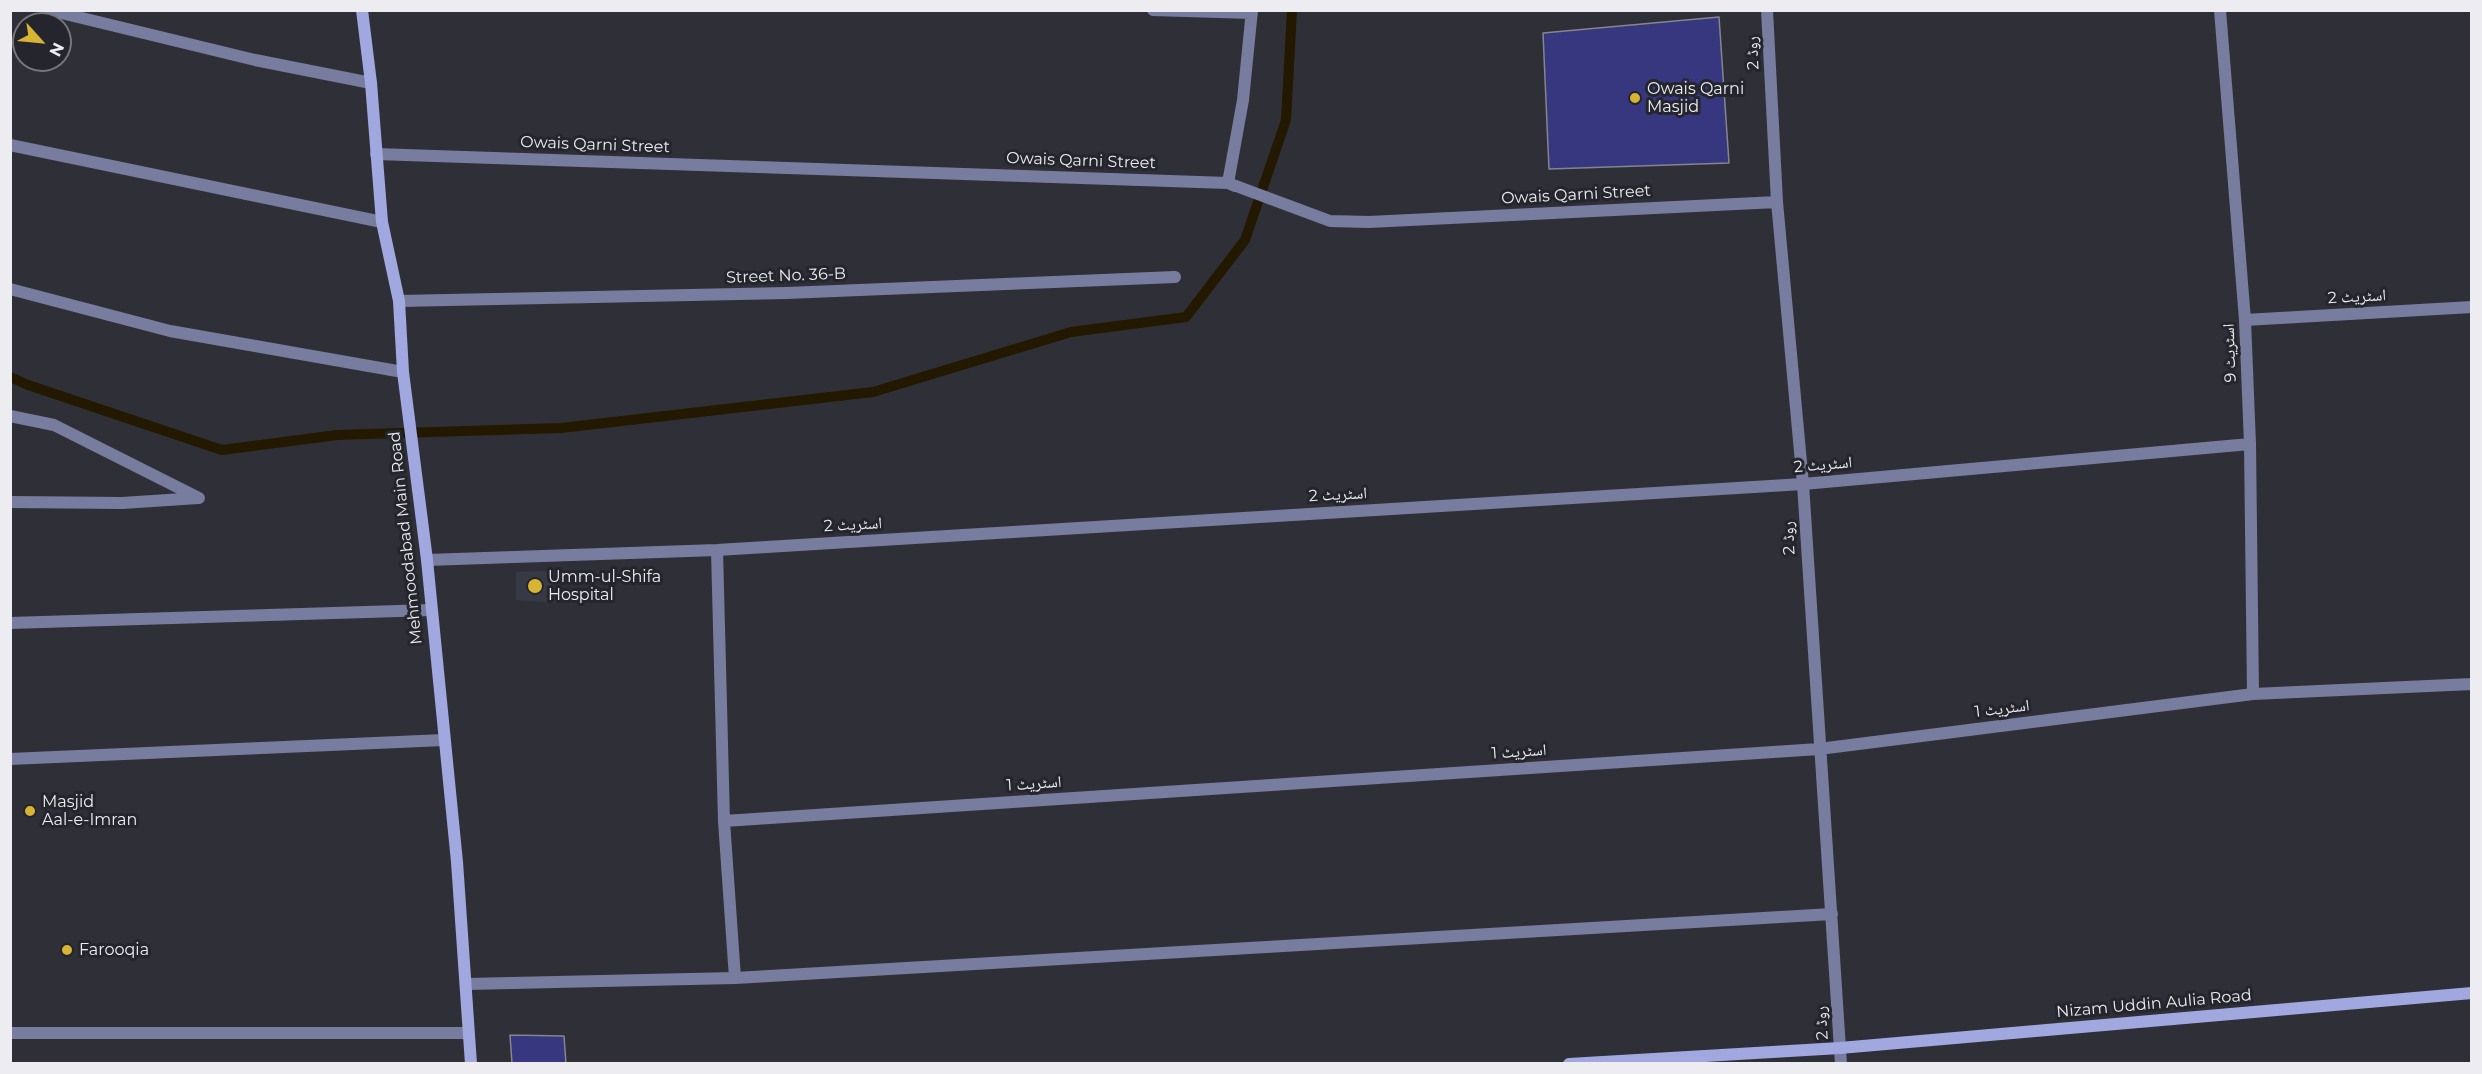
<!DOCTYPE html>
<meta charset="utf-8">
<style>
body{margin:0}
#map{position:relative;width:2482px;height:1074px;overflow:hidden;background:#2f3037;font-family:Montserrat,sans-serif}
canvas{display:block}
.frame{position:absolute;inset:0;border:12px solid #ececf1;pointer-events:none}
.north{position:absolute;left:12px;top:12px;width:60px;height:60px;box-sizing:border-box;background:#25262d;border:2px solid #75757b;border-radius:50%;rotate:117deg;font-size:16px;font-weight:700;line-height:24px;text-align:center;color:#ececf1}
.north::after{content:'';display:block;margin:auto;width:21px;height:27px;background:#d8b434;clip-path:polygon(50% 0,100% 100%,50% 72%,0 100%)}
</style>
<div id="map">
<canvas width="2482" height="1074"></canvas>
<div class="frame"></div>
<div class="north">N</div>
</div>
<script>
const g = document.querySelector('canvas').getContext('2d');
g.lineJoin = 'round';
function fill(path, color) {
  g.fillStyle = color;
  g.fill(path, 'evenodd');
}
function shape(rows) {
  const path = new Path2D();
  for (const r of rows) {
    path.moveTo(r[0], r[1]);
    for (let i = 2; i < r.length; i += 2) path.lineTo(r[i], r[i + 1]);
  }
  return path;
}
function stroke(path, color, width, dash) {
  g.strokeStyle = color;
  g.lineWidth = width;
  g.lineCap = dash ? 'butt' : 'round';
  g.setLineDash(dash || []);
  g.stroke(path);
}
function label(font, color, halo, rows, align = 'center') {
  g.font = font + ' Montserrat,"Noto Naskh Arabic",sans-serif';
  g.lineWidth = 6;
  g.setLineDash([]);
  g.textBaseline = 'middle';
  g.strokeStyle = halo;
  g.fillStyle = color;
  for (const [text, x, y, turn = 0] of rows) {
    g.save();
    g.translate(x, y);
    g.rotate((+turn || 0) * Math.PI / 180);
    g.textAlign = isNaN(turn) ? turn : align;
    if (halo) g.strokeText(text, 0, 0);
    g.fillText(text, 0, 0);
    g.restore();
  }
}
fill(shape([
 [553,571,556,603,516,600,516,572]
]), '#373947');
stroke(shape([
 [10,377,28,385,222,450,337,435,561,428,873,392,1071,332,1186,317,1245,240,1286,120,1292,10]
]), '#221900', 10);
const building = shape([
 [1719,17,1729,163,1549,169,1543,33,1719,17],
 [510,1035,564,1036,566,1064,512,1064,510,1035]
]);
fill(building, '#36377e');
stroke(building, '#84868e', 1.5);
stroke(shape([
 [49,10,255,60,371,83],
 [1153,10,1252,13],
 [1767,10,1777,202,1803,484,1841,1064],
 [2220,10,2245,320,2250,444,2253,694],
 [10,145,382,222],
 [376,154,1228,183,1330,221,1369,222,1777,202],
 [1235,186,1228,183,1243,100,1252,10],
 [10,289,170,331,403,372],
 [399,301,787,293,1175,277],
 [2245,320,2472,307],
 [10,416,54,425,199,498],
 [10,502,122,503,198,498],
 [717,550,724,821,735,978],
 [427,560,717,550,1803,484,2250,444],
 [10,623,431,610],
 [10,759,444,740],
 [724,821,1819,749,2253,694,2472,684],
 [467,984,735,978,1832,914]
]), '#787d9f', 12);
stroke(shape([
 [10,1033,468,1033]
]), '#787d9f', 12);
stroke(shape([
 [362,10,371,83,382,222,399,301,403,372,427,560,457,862,471,1064],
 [1569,1064,1840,1048,2472,993]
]), '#a0a8df', 12);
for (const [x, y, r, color] of [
 [1635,98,6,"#d8b434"],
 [535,586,8,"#d8b434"],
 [30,811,6,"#d8b434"],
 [67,950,6,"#d8b434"]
]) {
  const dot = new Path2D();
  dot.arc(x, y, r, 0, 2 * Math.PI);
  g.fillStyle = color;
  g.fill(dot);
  stroke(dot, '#25262d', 2);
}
label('16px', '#ececf1', '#25262d', [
 ["روڈ 2",1753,53,-93],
 ["Owais Qarni Street",595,145,2],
 ["Owais Qarni Street",1081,161,2],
 ["Owais Qarni Street",1576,195,-3],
 ["Street No. 36-B",786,276,-2],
 ["اسٹریٹ 2",2357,297,-3],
 ["اسٹریٹ 9",2230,353,-92],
 ["اسٹریٹ 2",1823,465,-5],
 ["اسٹریٹ 2",1338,495,-3],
 ["اسٹریٹ 2",853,525,-3],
 ["Mehmoodabad Main Road",406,538,-96],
 ["روڈ 2",1789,538,-93],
 ["اسٹریٹ 1",2002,709,-7],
 ["اسٹریٹ 1",1519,752,-4],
 ["اسٹریٹ 1",1034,784,-4],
 ["Nizam Uddin Aulia Road",2154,1004,-5],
 ["روڈ 2",1822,1023,-94]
]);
label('16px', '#ececf1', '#25262d', [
 ["Owais Qarni",1647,89],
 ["Masjid",1647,107],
 ["Umm-ul-Shifa",548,577],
 ["Hospital",548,595],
 ["Masjid",42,802],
 ["Aal-e-Imran",42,820],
 ["Farooqia",79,950]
], 'left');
</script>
